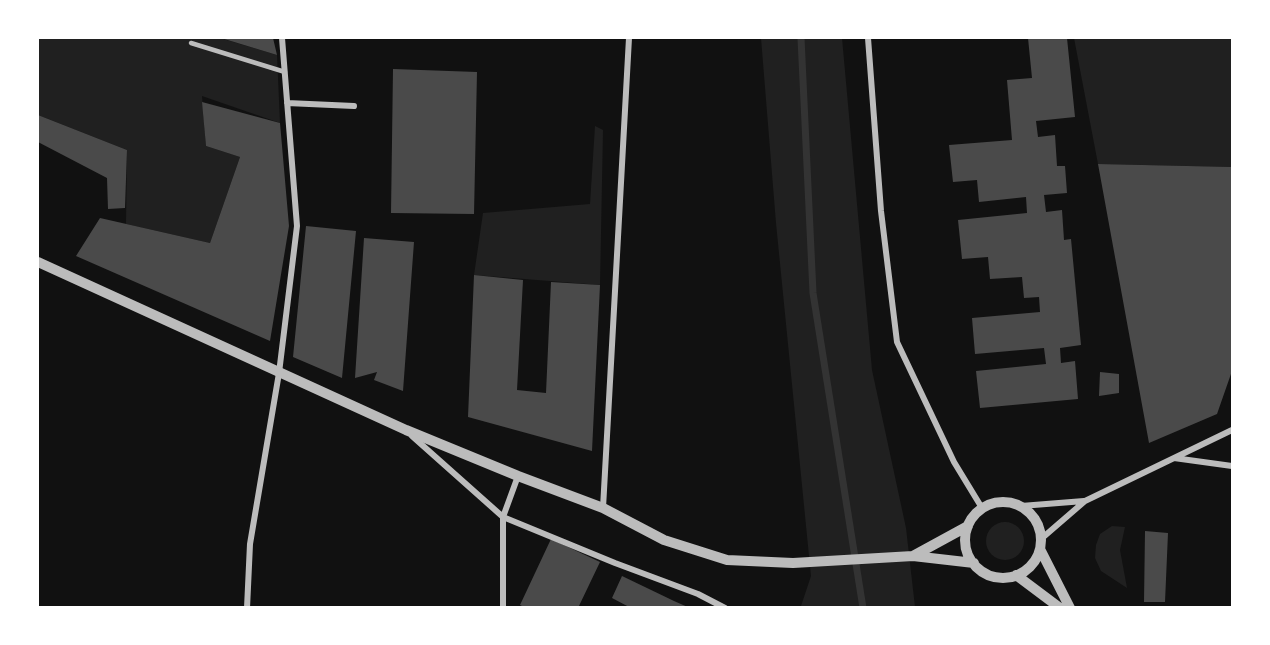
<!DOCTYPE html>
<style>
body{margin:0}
#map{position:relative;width:1270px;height:645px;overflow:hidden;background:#111;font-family:"Zilla Slab",serif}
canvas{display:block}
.frame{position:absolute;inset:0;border:39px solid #fff;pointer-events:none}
</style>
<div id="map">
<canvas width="1270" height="645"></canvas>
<div class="frame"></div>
</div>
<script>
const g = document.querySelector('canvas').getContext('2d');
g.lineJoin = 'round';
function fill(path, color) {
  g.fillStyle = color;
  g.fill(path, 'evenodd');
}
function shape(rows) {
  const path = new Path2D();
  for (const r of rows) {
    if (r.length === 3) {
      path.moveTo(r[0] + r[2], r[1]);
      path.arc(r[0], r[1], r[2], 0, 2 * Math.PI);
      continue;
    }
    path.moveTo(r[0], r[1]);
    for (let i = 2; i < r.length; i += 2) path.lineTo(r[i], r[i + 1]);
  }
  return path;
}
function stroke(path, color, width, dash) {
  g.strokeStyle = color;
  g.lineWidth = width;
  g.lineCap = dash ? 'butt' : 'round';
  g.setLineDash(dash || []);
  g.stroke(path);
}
fill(shape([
 [38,38,220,38,277,55,280,123,202,96,206,146,240,157,210,243,126,224,127,150,38,115],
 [761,38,842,38,872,370,906,528,915,607,801,608,801,606,811,576,776,223],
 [1074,38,1232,38,1232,167,1098,164],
 [595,126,603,130,600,285,474,275,483,213,590,204],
 [1005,541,19],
 [1112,526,1125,527,1120,550,1127,588,1101,571,1095,558,1096,545,1100,534]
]), '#202020');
stroke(shape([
 [801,38,813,293,863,608]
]), '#333', 7);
fill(shape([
 [221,38,273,38,277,55],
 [1028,38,1067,38,1075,117,1036,121,1038,137,1055,135,1057,166,1065,166,1067,193,1044,195,1046,212,1062,210,1064,240,1071,239,1081,345,1060,348,1061,363,1075,361,1078,399,980,408,976,371,1046,364,1044,348,975,354,972,318,1040,312,1039,297,1024,298,1022,277,990,279,988,257,962,259,958,220,1027,213,1026,197,979,202,977,180,953,182,949,145,1012,140,1007,80,1032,78],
 [393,69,477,72,474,214,391,213],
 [202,102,280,123,289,226,270,341,76,256,100,218,210,243,240,157,206,146],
 [38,115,127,150,125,208,108,209,107,178,38,142],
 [1098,164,1232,167,1232,371,1217,414,1149,443],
 [306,226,356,231,342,378,293,357],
 [364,238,414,242,403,391,374,380,377,372,355,378],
 [474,275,523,280,517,390,546,393,551,282,600,285,592,451,468,417],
 [1100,372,1119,374,1119,393,1099,396],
 [1145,531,1168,533,1165,602,1144,602],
 [551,539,600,562,578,608,526,608,520,605],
 [622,576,674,601,690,608,631,608,612,598]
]), '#4a4a4a');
stroke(shape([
 [191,43,285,72]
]), '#bcbcbc', 4.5);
stroke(shape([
 [868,38,881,211,897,342,954,462,982,508],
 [287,103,354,106],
 [412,436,503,517,615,563,698,594,725,608],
 [1174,458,1232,466],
 [1021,506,1084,501],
 [603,508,629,38],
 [1041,539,1085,501,1232,430],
 [247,608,250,544,279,373,297,226,282,38],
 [503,608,503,517,518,476]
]), '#bcbcbc', 6);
stroke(shape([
 [38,262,406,430,518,476,603,508,664,540,727,560,793,563,913,556,974,563],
 [1003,540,38],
 [1040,549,1070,608],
 [913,556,968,526],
 [1016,575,1060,608]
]), '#bcbcbc', 10);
</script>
